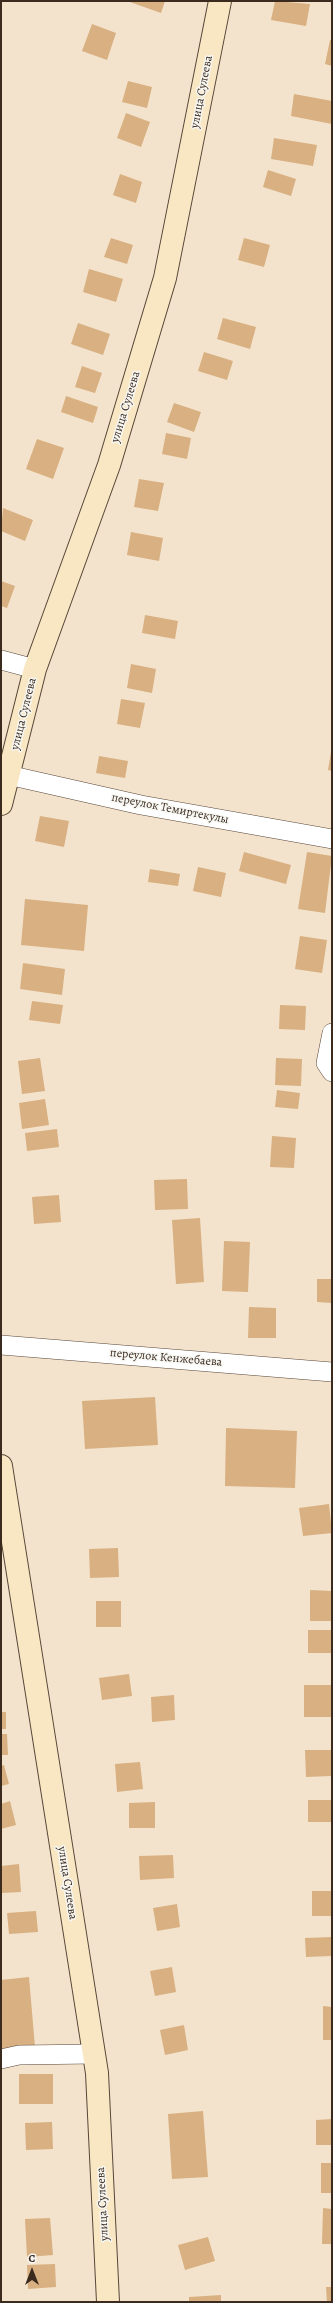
<!DOCTYPE html>
<meta charset="utf-8">
<style>
body{margin:0}
#map{position:relative;width:333px;height:2303px;overflow:hidden;background:#f4e3cc;font-family:Alegreya,serif}
canvas{display:block}
.frame{position:absolute;inset:0;border:2px solid #3b2a1e;pointer-events:none}
.north{position:absolute;left:12px;top:2251px;width:40px;height:40px;-webkit-text-stroke:3px #f6f6f2;paint-order:stroke;rotate:0deg;font-size:11px;font-weight:700;line-height:16px;text-align:center;color:#3b2a1e}
.north::after{content:'';display:block;margin:auto;width:14px;height:18px;background:#3b2a1e;clip-path:polygon(50% 0,100% 100%,50% 72%,0 100%)}
</style>
<div id="map">
<canvas width="333" height="2303"></canvas>
<div class="frame"></div>
<div class="north">С</div>
</div>
<script>
const g = document.querySelector('canvas').getContext('2d');
g.lineJoin = 'round';
function fill(path, color) {
  g.fillStyle = color;
  g.fill(path, 'evenodd');
}
function shape(rows) {
  const path = new Path2D();
  for (const r of rows) {
    path.moveTo(r[0], r[1]);
    for (let i = 2; i < r.length; i += 2) path.lineTo(r[i], r[i + 1]);
  }
  return path;
}
function stroke(path, color, width, dash) {
  g.strokeStyle = color;
  g.lineWidth = width;
  g.lineCap = dash ? 'butt' : 'round';
  g.setLineDash(dash || []);
  g.stroke(path);
}
function label(font, color, halo, rows, align = 'center') {
  g.font = font + ' Alegreya,serif';
  g.lineWidth = 3;
  g.setLineDash([]);
  g.textBaseline = 'middle';
  g.strokeStyle = halo;
  g.fillStyle = color;
  for (const [text, x, y, turn = 0] of rows) {
    g.save();
    g.translate(x, y);
    g.rotate((+turn || 0) * Math.PI / 180);
    g.textAlign = isNaN(turn) ? turn : align;
    if (halo) g.strokeText(text, 0, 0);
    g.fillText(text, 0, 0);
    g.restore();
  }
}
fill(shape([
 [127,1,165,1,161,13],
 [275,1,310,4,306,26,271,20],
 [92,24,116,33,107,60,82,51],
 [330,40,332,40,332,66,325,64],
 [128,81,152,87,147,108,122,102],
 [294,94,332,101,332,124,291,116],
 [126,113,150,122,141,147,117,138],
 [274,138,317,145,313,166,271,159],
 [268,170,296,179,291,196,263,187],
 [120,174,142,182,136,203,113,195],
 [111,238,133,245,127,264,104,257],
 [244,238,270,245,264,267,238,260],
 [89,269,123,279,116,302,83,292],
 [223,318,256,327,250,349,217,339],
 [78,323,110,334,103,355,71,344],
 [204,352,233,361,227,380,198,371],
 [82,366,102,373,95,393,75,387],
 [66,396,98,407,93,423,61,412],
 [174,403,201,412,194,432,167,422],
 [166,433,191,438,187,459,162,454],
 [37,439,64,448,53,479,26,469],
 [139,479,164,483,158,511,134,507],
 [3,508,33,520,25,541,1,531],
 [131,532,163,538,159,561,127,555],
 [1,581,15,586,7,608,1,606],
 [145,615,178,621,175,639,142,633],
 [131,664,156,669,152,693,127,688],
 [121,699,145,703,140,728,117,724],
 [331,752,332,752,332,771,328,770],
 [99,756,128,761,125,778,96,773],
 [40,816,69,821,64,847,35,841],
 [244,852,291,865,286,884,239,871],
 [307,852,332,856,325,913,298,909],
 [198,867,226,873,221,897,193,891],
 [150,869,180,874,178,886,148,882],
 [25,899,88,905,84,951,21,945],
 [300,936,327,940,322,973,295,969],
 [23,963,65,969,62,995,20,989],
 [32,1001,63,1005,60,1024,29,1020],
 [280,1005,306,1006,305,1030,279,1029],
 [40,1058,45,1091,22,1094,18,1061],
 [276,1058,302,1059,301,1086,275,1085],
 [277,1090,300,1093,298,1109,275,1107],
 [45,1099,49,1125,22,1129,19,1103],
 [57,1129,59,1147,27,1151,25,1133],
 [272,1136,296,1138,294,1168,270,1167],
 [187,1179,188,1209,155,1210,154,1180],
 [59,1195,61,1222,34,1224,32,1197],
 [200,1218,204,1282,176,1284,172,1220],
 [224,1241,250,1242,248,1292,222,1291],
 [317,1279,332,1279,332,1303,317,1302],
 [249,1307,276,1308,276,1338,248,1338],
 [155,1397,158,1445,85,1449,82,1401],
 [226,1428,297,1431,295,1488,225,1486],
 [329,1504,332,1533,303,1536,299,1508],
 [118,1548,119,1577,90,1578,89,1549],
 [310,1590,332,1591,332,1621,310,1621],
 [96,1601,121,1601,121,1627,96,1627],
 [308,1630,332,1630,332,1653,308,1653],
 [129,1674,132,1696,102,1700,99,1678],
 [304,1685,331,1685,331,1717,304,1717],
 [174,1695,175,1720,152,1722,151,1697],
 [1,1712,6,1712,6,1729,1,1729],
 [1,1734,7,1734,8,1755,1,1755],
 [305,1750,332,1750,332,1776,306,1777],
 [140,1762,143,1789,117,1792,115,1764],
 [4,1765,9,1784,1,1786,1,1766],
 [308,1800,332,1800,332,1822,308,1822],
 [10,1801,16,1825,1,1829,1,1804],
 [155,1802,155,1828,129,1828,129,1803],
 [173,1855,174,1878,140,1880,139,1856],
 [19,1864,21,1892,1,1893,1,1866],
 [312,1891,332,1891,332,1916,312,1916],
 [177,1904,180,1927,157,1931,153,1908],
 [36,1911,38,1932,9,1934,7,1913],
 [332,1937,332,1956,306,1957,305,1938],
 [172,1967,176,1992,155,1996,150,1971],
 [29,1977,35,2047,1,2050,1,1980],
 [323,2006,332,2007,332,2040,323,2040],
 [184,2025,188,2050,165,2055,160,2030],
 [19,2074,53,2074,53,2104,19,2104],
 [203,2111,208,2177,172,2179,168,2114],
 [332,2119,332,2145,316,2145,316,2120],
 [52,2122,53,2149,26,2150,25,2123],
 [321,2163,332,2163,332,2193,321,2193],
 [323,2208,332,2209,332,2244,322,2244],
 [50,2218,53,2255,27,2257,25,2219],
 [208,2237,215,2261,185,2270,178,2245],
 [55,2264,56,2287,28,2289,27,2265],
 [326,2287,332,2287,332,2302,327,2302],
 [221,2295,221,2302,189,2302,189,2297]
]), '#d8b081');
const minor = shape([
 [1,660,35,669],
 [8,775,141,805,332,839],
 [332,1033,326,1063,332,1072],
 [1,1345,332,1372],
 [1,2059,19,2055,94,2054]
]);
const secondary = shape([
 [1,804,35,669,109,465,165,278,220,1],
 [1,1466,97,2073,108,2302]
]);
stroke(minor, '#574638', 20);
stroke(secondary, '#574638', 24);
stroke(minor, '#fff', 19);
stroke(secondary, '#f9e7c3', 22);
label('12px', '#3b2a1e', '#f6f6f2', [
 ["улица Сулеева",202,92,-79],
 ["улица Сулеева",126,407,-73],
 ["улица Сулеева",24,714,-76],
 ["переулок Темиртекулы",170,809,11],
 ["переулок Кенжебаева",166,1358,5],
 ["улица Сулеева",67,1883,81],
 ["улица Сулеева",103,2204,-93]
]);
</script>
